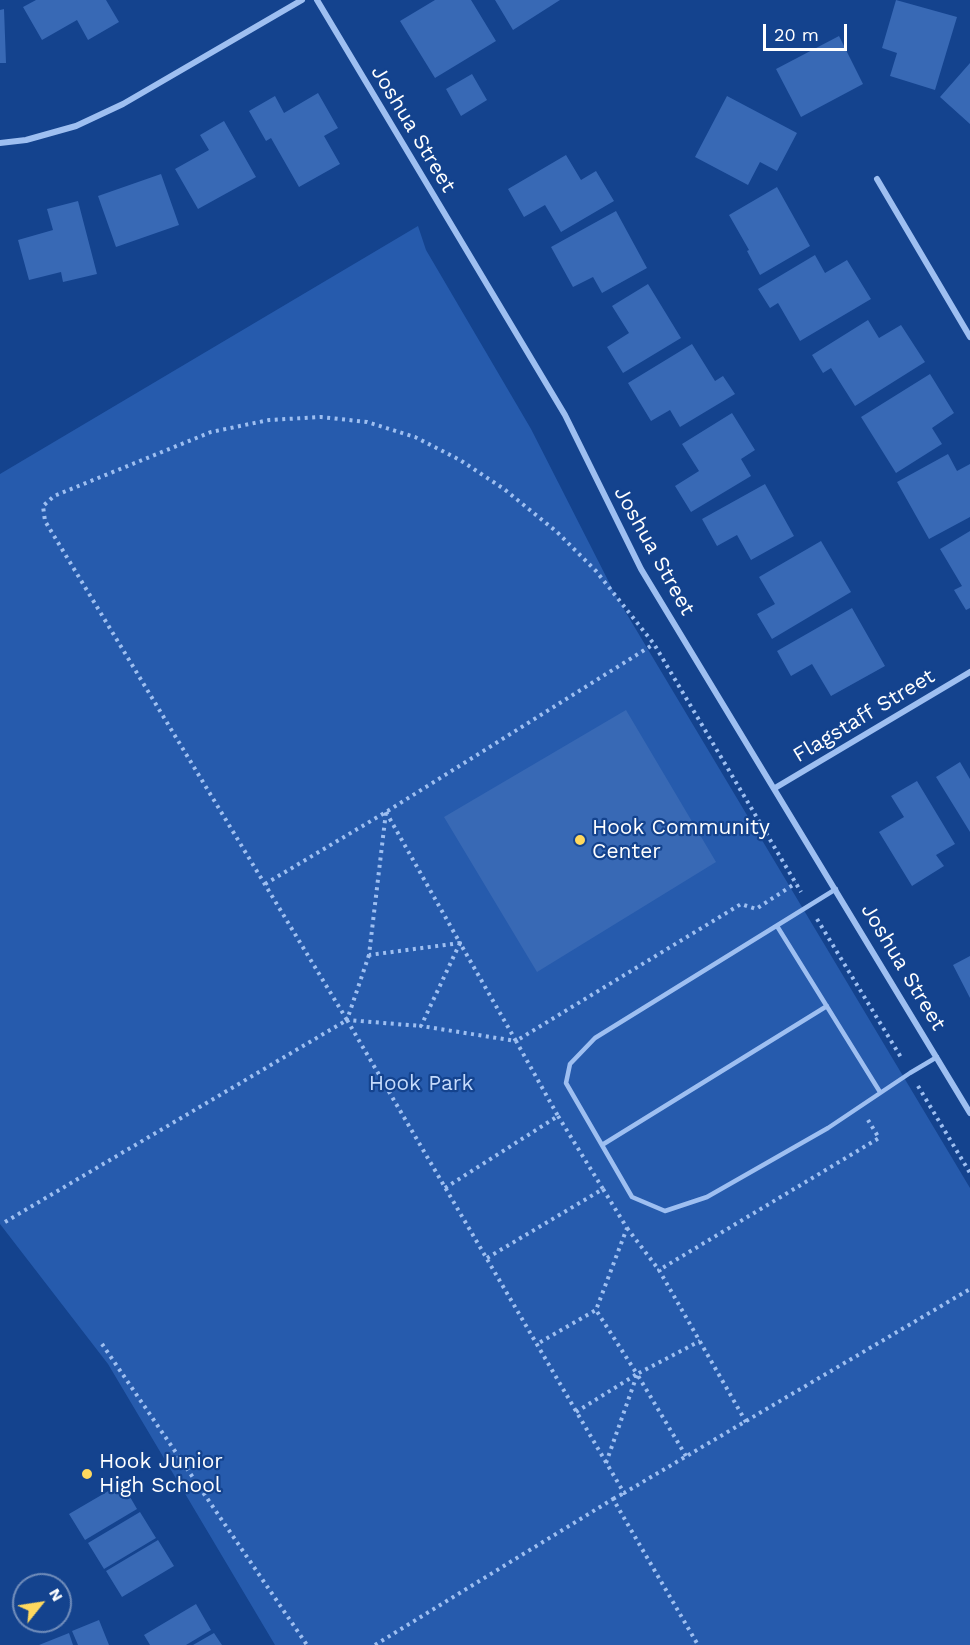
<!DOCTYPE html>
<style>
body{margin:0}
#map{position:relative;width:970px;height:1645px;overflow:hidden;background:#14438e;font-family:"Work Sans",sans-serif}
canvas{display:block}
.north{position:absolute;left:12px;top:1573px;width:60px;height:60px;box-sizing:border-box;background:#14438e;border:2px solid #728ebb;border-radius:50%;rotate:60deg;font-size:16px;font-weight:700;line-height:24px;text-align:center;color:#fff}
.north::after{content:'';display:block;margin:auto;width:21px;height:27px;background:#ffd95e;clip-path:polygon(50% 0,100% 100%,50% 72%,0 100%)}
.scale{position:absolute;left:763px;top:24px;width:84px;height:27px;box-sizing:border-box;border:3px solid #fff;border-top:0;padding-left:8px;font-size:18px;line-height:21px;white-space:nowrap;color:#fff;-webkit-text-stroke:4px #14438e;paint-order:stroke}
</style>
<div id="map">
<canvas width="970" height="1645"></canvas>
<div class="north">N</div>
<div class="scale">20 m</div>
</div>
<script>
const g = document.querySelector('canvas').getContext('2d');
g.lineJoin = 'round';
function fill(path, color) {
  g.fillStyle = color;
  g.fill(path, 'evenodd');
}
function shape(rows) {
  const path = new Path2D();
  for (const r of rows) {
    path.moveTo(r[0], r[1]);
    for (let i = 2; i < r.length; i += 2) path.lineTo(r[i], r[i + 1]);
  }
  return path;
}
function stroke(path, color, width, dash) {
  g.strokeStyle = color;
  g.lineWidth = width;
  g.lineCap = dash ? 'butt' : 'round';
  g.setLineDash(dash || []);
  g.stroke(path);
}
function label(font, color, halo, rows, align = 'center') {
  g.font = font + ' "Work Sans",sans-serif';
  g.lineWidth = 4.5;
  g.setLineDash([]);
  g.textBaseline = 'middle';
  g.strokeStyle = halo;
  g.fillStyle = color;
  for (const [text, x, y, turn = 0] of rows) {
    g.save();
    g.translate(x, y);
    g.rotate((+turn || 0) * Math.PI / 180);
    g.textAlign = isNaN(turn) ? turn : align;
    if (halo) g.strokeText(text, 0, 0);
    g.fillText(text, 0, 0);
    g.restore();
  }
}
fill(shape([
 [418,226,426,250,531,429,616,596,970,1188,970,1645,275,1645,108,1364,0,1224,0,474]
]), '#265bad');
fill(shape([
 [36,0,106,0,119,22,88,40,77,20,42,40,23,7],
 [435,0,471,0,496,41,435,78,400,21],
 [495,0,560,0,513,30],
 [896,0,957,17,935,90,890,76,897,53,882,48],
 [4,9,6,63,0,63,0,10],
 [839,36,863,84,801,117,776,69],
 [970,63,970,124,940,97],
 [472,74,487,100,461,116,446,89],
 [318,93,338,128,324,136,340,164,299,187,271,138,266,141,249,111,275,96,284,113],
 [727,96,797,133,777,171,760,162,748,185,695,157],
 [224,121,256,177,198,209,175,169,209,150,200,135],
 [566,155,581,180,596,171,614,201,561,232,545,205,524,217,508,189],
 [161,174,179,225,116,247,98,196],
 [777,187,810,246,760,275,747,251,749,250,729,215],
 [78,201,97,274,63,282,61,272,29,280,18,240,53,230,47,209],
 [616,211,647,268,602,293,593,277,573,287,551,247],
 [815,255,825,273,847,260,871,299,800,341,778,303,770,308,758,289],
 [648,284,681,338,623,373,607,347,629,333,612,306],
 [868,320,879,338,901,325,925,362,855,406,831,368,823,373,812,355],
 [692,344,715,381,723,376,735,394,680,427,670,410,651,421,628,383],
 [930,374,954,413,932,428,942,444,896,473,861,417],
 [732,413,755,450,741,459,751,476,691,512,675,486,699,471,682,444],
 [948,454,957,471,970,464,970,517,929,539,897,482],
 [765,484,794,536,751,560,737,535,717,546,702,519],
 [970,531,970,608,966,610,954,590,962,586,940,549],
 [821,541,851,592,772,639,757,614,775,604,759,577],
 [852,608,885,666,831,696,812,664,791,676,777,651],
 [626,710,716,862,537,972,444,817],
 [960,762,970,779,970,832,936,777],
 [917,781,955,844,936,855,944,866,912,886,879,832,904,817,891,796],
 [970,956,970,998,953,965],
 [122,1483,137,1509,85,1540,69,1514],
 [140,1512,156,1538,104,1569,88,1543],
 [158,1540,174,1566,122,1597,106,1571],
 [196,1604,211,1630,186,1645,150,1645,144,1635],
 [99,1620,109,1645,78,1645,72,1631],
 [69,1633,73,1645,39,1645],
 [214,1633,222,1645,193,1645]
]), '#3869b5');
stroke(shape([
 [386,812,460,943,369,955,386,812],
 [265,884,386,812,654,644],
 [817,919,902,1059],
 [369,955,347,1020,421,1026],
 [347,1020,624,1493,970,1289],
 [918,1086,970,1173],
 [558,1116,603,1189],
 [445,1188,558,1116,516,1041,421,1026,460,943,516,1041,741,904,756,909,796,883],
 [5,1222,347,1020,45,521,43,506,54,496,211,432,269,420,321,417,367,422,415,437,460,460,504,489,557,532,596,571,654,644,801,892],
 [627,1228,659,1270],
 [487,1258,603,1189,627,1228,596,1310,537,1344],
 [102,1344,307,1645],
 [576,1412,637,1374,596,1310],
 [746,1422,659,1270,879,1138,868,1120],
 [686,1456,637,1374,700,1341],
 [606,1463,637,1375],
 [613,1499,624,1493],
 [375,1645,613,1499,698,1645]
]), '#9ebff1', 4, [3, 4.5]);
stroke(shape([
 [836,889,595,1038,570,1064,566,1083,632,1197,665,1211,707,1197,828,1128,910,1073,937,1057],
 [777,926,880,1092],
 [602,1145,827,1006]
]), '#9ebff1', 4.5);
stroke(shape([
 [317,0,565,415,641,569,970,1113],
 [0,143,26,140,76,126,123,104,302,0],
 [877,179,970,337],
 [775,788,970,672]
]), '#9ebff1', 6);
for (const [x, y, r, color] of [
 [580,840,6,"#ffd95e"],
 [87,1474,6,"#ffd95e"]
]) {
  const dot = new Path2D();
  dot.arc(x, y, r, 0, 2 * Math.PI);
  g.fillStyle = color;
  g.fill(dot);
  stroke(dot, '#14438e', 2);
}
label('21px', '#fff', '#14438e', [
 ["Joshua Street",413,129,59],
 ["Joshua Street",654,551,61],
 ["Flagstaff Street",864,716,-31],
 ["Joshua Street",903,967,59]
]);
label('21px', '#fff', '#14438e', [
 ["Hook Community",592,828],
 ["Center",592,852],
 ["Hook Junior",99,1462],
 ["High School",99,1486]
], 'left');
label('21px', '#c5dbfc', '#14438e', [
 ["Hook Park",421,1084]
]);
</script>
